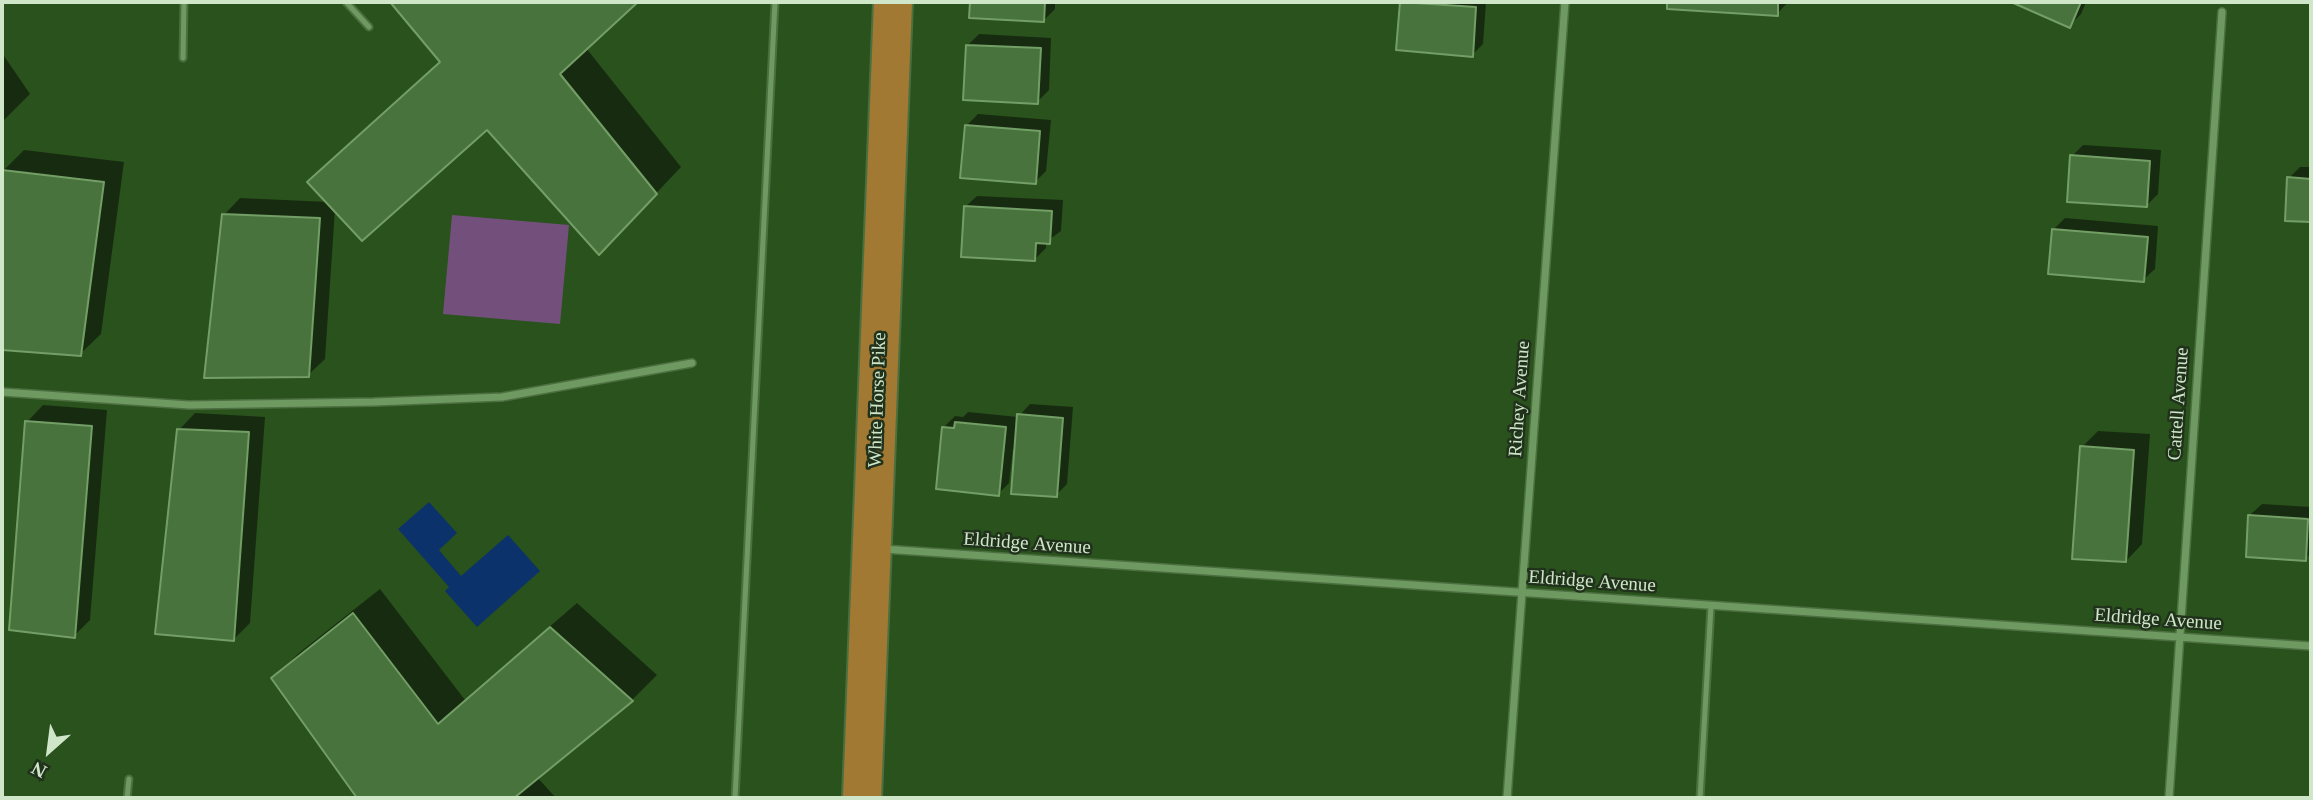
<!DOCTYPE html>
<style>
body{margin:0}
#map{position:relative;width:2313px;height:800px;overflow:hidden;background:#2a521d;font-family:"Times New Roman",serif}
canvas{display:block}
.frame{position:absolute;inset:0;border:4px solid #cfe6c9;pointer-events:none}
.north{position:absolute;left:14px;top:716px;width:70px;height:70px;-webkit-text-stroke:5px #20321b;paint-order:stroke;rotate:208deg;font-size:19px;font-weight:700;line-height:28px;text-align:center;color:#cfe6c9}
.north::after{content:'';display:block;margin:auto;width:24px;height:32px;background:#cfe6c9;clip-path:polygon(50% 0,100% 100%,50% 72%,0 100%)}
</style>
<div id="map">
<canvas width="2313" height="800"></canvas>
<div class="frame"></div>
<div class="north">N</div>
</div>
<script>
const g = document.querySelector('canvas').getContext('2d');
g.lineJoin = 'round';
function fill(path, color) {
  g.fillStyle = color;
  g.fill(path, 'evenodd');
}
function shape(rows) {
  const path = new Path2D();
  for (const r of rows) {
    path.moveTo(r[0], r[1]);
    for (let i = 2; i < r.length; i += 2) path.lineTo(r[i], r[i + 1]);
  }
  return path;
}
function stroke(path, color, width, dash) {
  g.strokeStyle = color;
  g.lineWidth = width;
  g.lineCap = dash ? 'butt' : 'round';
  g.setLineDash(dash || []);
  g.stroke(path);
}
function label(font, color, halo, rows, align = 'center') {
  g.font = font + ' "Times New Roman",serif';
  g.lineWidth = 5;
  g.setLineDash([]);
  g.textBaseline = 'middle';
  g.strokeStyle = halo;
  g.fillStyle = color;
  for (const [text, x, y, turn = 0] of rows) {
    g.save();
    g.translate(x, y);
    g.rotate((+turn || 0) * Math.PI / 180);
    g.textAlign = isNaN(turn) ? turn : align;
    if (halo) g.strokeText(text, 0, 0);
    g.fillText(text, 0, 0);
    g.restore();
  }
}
fill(shape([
 [452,215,569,225,560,324,443,314]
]), '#73507c');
fill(shape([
 [429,502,457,533,439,550,461,576,508,535,540,571,477,627,445,591,449,587,398,529]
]), '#0b326a');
fill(shape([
 [393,2,636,2,586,48,681,167,624,227,487,127,335,209,325,359,308,375,224,215,240,198,328,202,310,182,442,60],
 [972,2,1055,2,1055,9,1043,21,971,16],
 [1402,2,1486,2,1483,44,1472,55,1398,49],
 [1669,2,1788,2,1777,14,1669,8],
 [2015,2,2086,2,2081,14,2069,26],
 [979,34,1051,38,1049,90,1037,102,967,46],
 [2,53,30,94,2,122],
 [978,114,1051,120,1046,171,1035,182,967,125],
 [2083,145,2161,150,2158,194,2146,206,2072,156],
 [24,150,124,162,101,334,80,354,2,348,3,171],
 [2300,167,2311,167,2311,221,2287,219,2289,178],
 [977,196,1063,200,1061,231,1046,242,1046,248,1034,260,965,207],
 [2065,218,2158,226,2155,269,2143,280,2054,229],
 [1030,404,1073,407,1067,484,1056,495,1013,449,1009,483,998,494,944,427,955,416,963,417,968,412,1018,417],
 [43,405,107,410,90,620,74,636,27,422],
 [195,413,265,417,250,623,234,639,179,430],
 [2098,431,2150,434,2142,544,2126,561,2082,447],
 [2262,504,2311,507,2311,553,2305,559,2250,515],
 [380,589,465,700,577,603,657,675,632,700,537,777,556,798,359,798,273,678,299,653]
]), '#0007');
const building = shape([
 [390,2,638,2,560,74,657,194,599,255,487,130,362,241,307,182,440,62,390,2],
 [970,2,1045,2,1044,22,969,18,970,2],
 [1400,2,1476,7,1473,57,1396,50,1400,2],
 [1667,2,1778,2,1778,16,1667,9,1667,2],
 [2011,2,2081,2,2070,28,2011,2],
 [966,45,1041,48,1038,104,963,100,966,45],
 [965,125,1040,131,1036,184,960,178,965,125],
 [2070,155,2150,161,2147,207,2067,202,2070,155],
 [2,170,104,182,81,356,2,350,2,170],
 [2287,177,2311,179,2311,222,2285,221,2287,177],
 [964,206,1052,211,1050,244,1036,243,1035,261,961,257,964,206],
 [222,214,320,218,309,377,204,378,222,214],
 [2052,229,2148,237,2144,282,2048,274,2052,229],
 [1017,414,1063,418,1057,497,1011,494,1017,414],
 [25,421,92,426,75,638,9,630,25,421],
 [955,422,1006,427,999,496,936,489,942,427,954,428,955,422],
 [177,429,249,432,234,641,155,634,177,429],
 [2080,446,2134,450,2126,562,2072,559,2080,446],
 [2248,515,2308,519,2306,561,2246,557,2248,515],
 [353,613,438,724,550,627,633,701,514,798,357,798,271,678,353,613]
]);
fill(building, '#49733d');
stroke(building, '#739e66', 2);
const lane = shape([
 [346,2,369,27],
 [183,58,184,2],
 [127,798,129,779],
 [735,798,775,2],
 [1700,798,1711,606]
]);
const street = shape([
 [2,392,189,405,374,402,502,397,692,363],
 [883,549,2311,646],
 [1507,798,1565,2],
 [2169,798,2222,12]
]);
const highway = shape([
 [862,798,893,2]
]);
stroke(lane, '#4c6f40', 9);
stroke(street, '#4c6f40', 10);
stroke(highway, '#4c6f40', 42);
stroke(lane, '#6e9961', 5);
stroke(street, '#6e9961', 7);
stroke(highway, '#a27933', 38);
label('19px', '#cfe6c9', '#20321b', [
 ["Richey Avenue",1520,399,-86],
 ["White Horse Pike",878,400,-88],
 ["Cattell Avenue",2179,404,-86],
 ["Eldridge Avenue",1027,544,4],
 ["Eldridge Avenue",1592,582,4],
 ["Eldridge Avenue",2158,620,4]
]);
</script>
